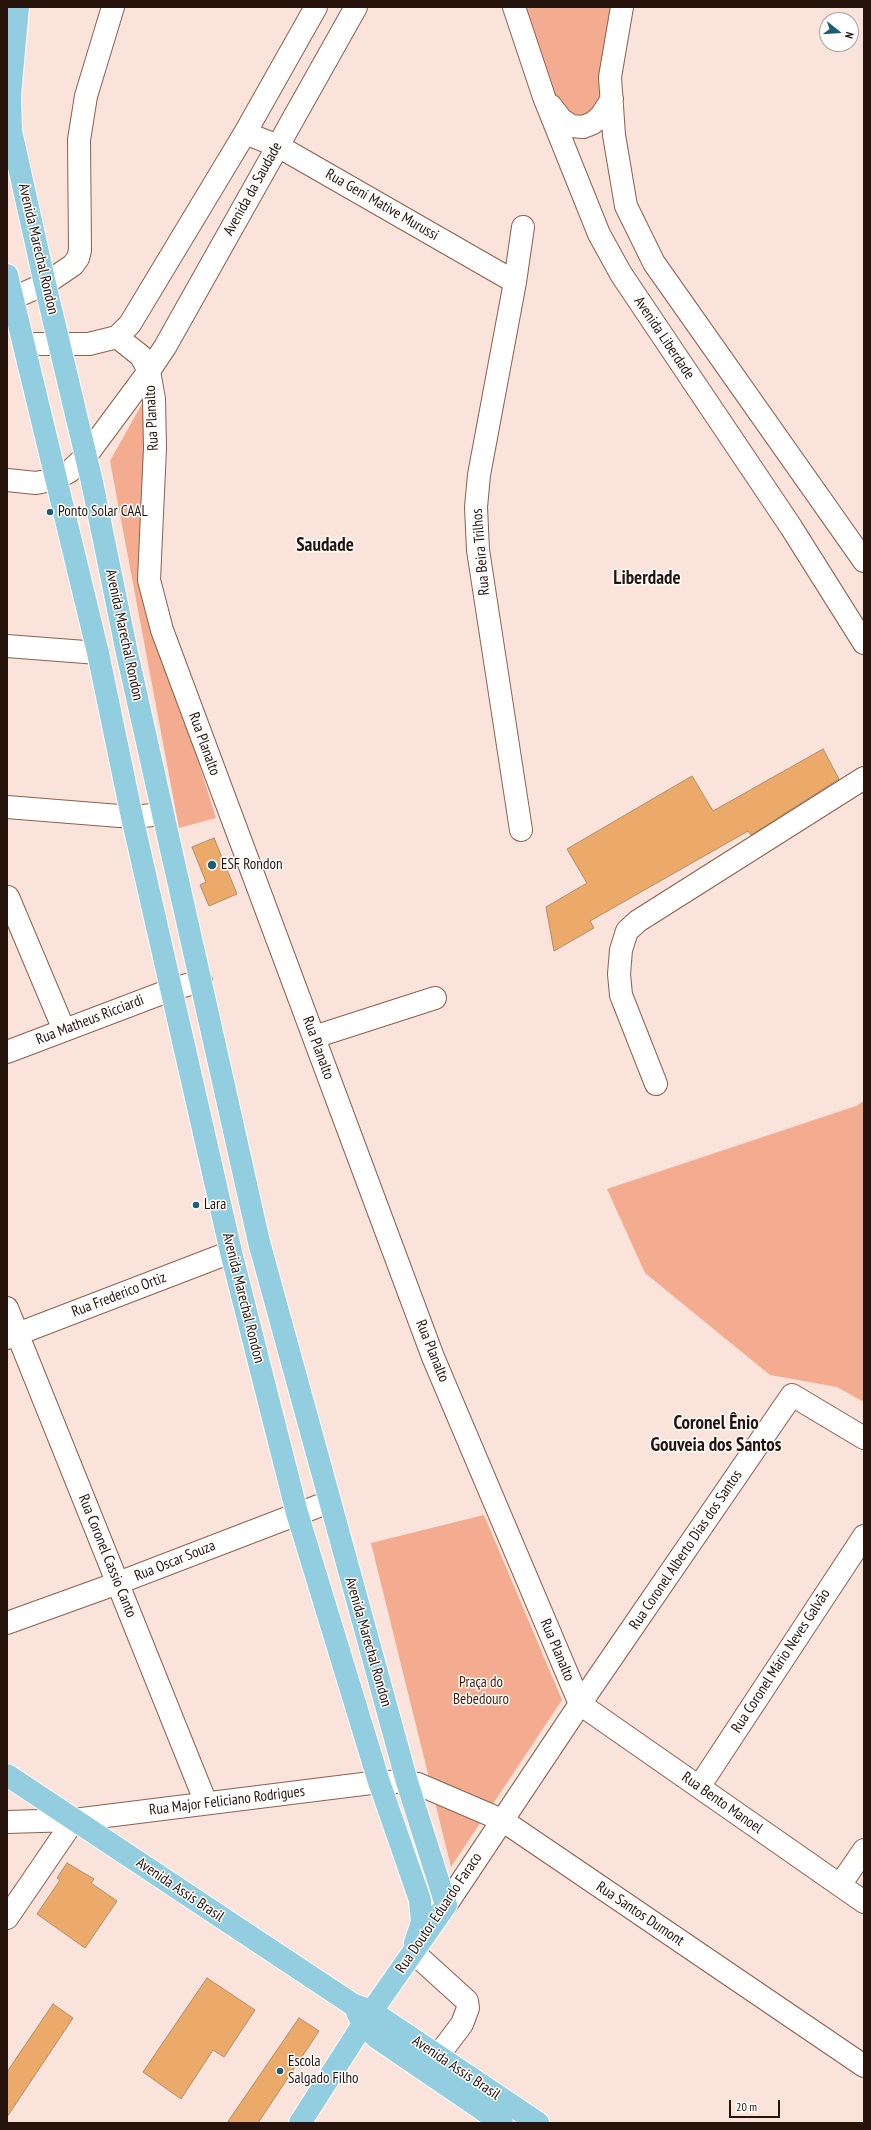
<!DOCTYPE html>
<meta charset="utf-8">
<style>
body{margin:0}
#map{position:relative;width:871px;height:2130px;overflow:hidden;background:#f9e3da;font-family:"PT Sans Narrow",sans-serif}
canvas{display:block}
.frame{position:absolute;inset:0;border:8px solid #26140c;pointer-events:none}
.north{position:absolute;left:819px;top:12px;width:40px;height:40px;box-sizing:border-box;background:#fff;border:1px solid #a8a19e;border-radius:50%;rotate:107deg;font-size:11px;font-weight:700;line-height:16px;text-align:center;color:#26140c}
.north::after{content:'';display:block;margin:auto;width:14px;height:18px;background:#1d5e73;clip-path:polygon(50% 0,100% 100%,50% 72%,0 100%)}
.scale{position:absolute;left:729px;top:2100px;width:51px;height:18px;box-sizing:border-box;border:2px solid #26140c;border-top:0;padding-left:5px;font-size:12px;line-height:14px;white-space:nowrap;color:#26140c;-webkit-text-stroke:3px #fff;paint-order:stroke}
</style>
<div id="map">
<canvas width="871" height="2130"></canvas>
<div class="frame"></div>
<div class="north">N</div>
<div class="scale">20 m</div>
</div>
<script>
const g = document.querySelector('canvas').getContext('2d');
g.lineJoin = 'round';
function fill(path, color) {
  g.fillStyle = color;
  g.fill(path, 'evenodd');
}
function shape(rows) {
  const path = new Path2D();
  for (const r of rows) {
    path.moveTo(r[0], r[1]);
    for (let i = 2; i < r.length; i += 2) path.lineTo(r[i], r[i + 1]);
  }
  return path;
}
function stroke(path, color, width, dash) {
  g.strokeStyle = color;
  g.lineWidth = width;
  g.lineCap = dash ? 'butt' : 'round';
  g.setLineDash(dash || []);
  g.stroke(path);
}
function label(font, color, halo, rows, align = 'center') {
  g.font = font + ' "PT Sans Narrow",sans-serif';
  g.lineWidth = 3;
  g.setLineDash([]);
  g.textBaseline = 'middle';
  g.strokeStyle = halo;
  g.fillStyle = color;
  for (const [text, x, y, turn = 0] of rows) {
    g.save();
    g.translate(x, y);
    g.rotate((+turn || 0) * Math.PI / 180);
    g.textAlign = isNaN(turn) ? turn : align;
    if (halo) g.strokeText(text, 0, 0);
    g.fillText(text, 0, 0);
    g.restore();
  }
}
fill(shape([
 [522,7,616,7,607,98,581,123,553,98],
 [143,402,143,585,216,818,179,828,110,461],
 [864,1101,864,1402,837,1387,770,1375,645,1273,607,1189,856,1106],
 [484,1515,562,1700,451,1867,371,1543]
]), '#f3ac8f');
const building = shape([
 [823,749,839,779,751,835,748,831,590,921,594,928,554,951,546,907,587,883,567,849,692,776,713,811,823,749],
 [214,838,237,894,209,906,200,885,206,882,192,847,214,838],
 [67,1863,94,1879,91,1883,117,1901,85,1948,37,1914,60,1880,57,1878,67,1863],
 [207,1978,255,2010,224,2057,213,2050,181,2099,143,2072,207,1978],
 [53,2004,73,2018,7,2117,7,2072,53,2004],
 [299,2018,319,2031,258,2123,227,2123,299,2018]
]);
fill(building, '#eba96a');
stroke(building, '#b18c69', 1);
const minor = shape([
 [514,7,544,97,599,234,621,274,791,527,864,643],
 [622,7,610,77,614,135,626,206,654,263,864,561],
 [551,106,561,119,571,126,583,127,593,123,601,116,612,99],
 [245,133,278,146,515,282],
 [13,298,45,284,73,265,78,258,80,250,79,140,86,96,113,7],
 [117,337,141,356,149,371,154,399,155,448,149,580,162,630,433,1357,580,1704],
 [24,344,89,344,117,337,130,324,245,133,316,7],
 [7,480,36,483,56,479,70,471,86,456,149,371,165,347,356,7],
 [7,646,98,653],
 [7,807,132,817,163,814],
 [521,830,478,550,476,507,479,475,515,282,523,227],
 [8,897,64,1030],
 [314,1037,435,998],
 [7,1052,173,989,201,981],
 [656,1084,621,995,619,974,621,950,627,931,638,921,864,778],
 [7,1308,206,1803],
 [7,1338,231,1252],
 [7,1623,118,1583,329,1502],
 [580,1704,864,1902],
 [699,1787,864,1536],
 [7,1822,74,1820,379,1782,407,1782,418,1784,502,1820,864,2066],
 [840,1885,864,1850],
 [446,1905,580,1704,792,1395,864,1438],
 [7,1918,74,1820],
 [413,1952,467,2001,468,2008,462,2024,437,2057]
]);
const major = shape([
 [7,87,10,95,11,131,45,284,92,482,127,653,259,1242,407,1782,446,1905,369,2015,300,2123],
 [10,95,18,7],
 [7,275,98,653,132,817,231,1252,297,1513,379,1782,420,1900,422,1922,415,1943],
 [7,1775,352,2004,371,2011,538,2123],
 [357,2012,363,2024,377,2038,502,2123]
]);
stroke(minor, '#8d604d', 24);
stroke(major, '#fff', 24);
stroke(minor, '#fff', 22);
stroke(major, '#92cde0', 22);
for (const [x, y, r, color] of [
 [50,512,4,"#1d5e73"],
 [212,865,5,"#1d5e73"],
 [196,1205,4,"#1d5e73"],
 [280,2071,4,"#1d5e73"]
]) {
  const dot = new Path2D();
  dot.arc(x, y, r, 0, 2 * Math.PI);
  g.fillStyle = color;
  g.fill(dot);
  stroke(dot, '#fff', 1.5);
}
label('15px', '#26140c', '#fff', [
 ["Avenida da Saudade",253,189,-61],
 ["Rua Geni Mative Murussi",382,205,30],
 ["Avenida Marechal Rondon",38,249,77],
 ["Avenida Liberdade",664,338,56],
 ["Rua Planalto",152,418,-93],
 ["Rua Beira Trilhos",481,552,-95],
 ["Avenida Marechal Rondon",124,635,78],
 ["Rua Planalto",204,744,70],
 ["Rua Matheus Ricciardi",90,1020,-21],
 ["Rua Planalto",318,1048,70],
 ["Rua Frederico Ortiz",119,1295,-21],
 ["Avenida Marechal Rondon",243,1298,76],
 ["Rua Planalto",432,1351,68],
 ["Rua Coronel Alberto Dias dos Santos",686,1550,-56],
 ["Rua Coronel Cassio Canto",107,1556,68],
 ["Rua Oscar Souza",175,1561,-22],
 ["Avenida Marechal Rondon",368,1642,74],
 ["Rua Planalto",557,1650,67],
 ["Rua Coronel Mário Neves Galvão",781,1661,-57],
 ["Rua Major Feliciano Rodrigues",227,1801,-7],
 ["Rua Bento Manoel",722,1803,35],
 ["Avenida Assis Brasil",180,1890,34],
 ["Rua Doutor Eduardo Faraco",439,1913,-56],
 ["Rua Santos Dumont",640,1914,34],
 ["Avenida Assis Brasil",456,2068,34]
]);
label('15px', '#26140c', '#fff', [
 ["Ponto Solar CAAL",58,512],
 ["ESF Rondon",221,865],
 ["Lara",204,1205],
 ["Escola",288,2062],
 ["Salgado Filho",288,2079]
], 'left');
label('15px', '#4a1700', '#fff', [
 ["Praça do",481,1683],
 ["Bebedouro",481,1700]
]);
label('bold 19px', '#26140c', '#fff', [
 ["Saudade",325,546],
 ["Liberdade",647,579],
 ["Coronel Ênio",716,1424],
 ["Gouveia dos Santos",716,1446]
]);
</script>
